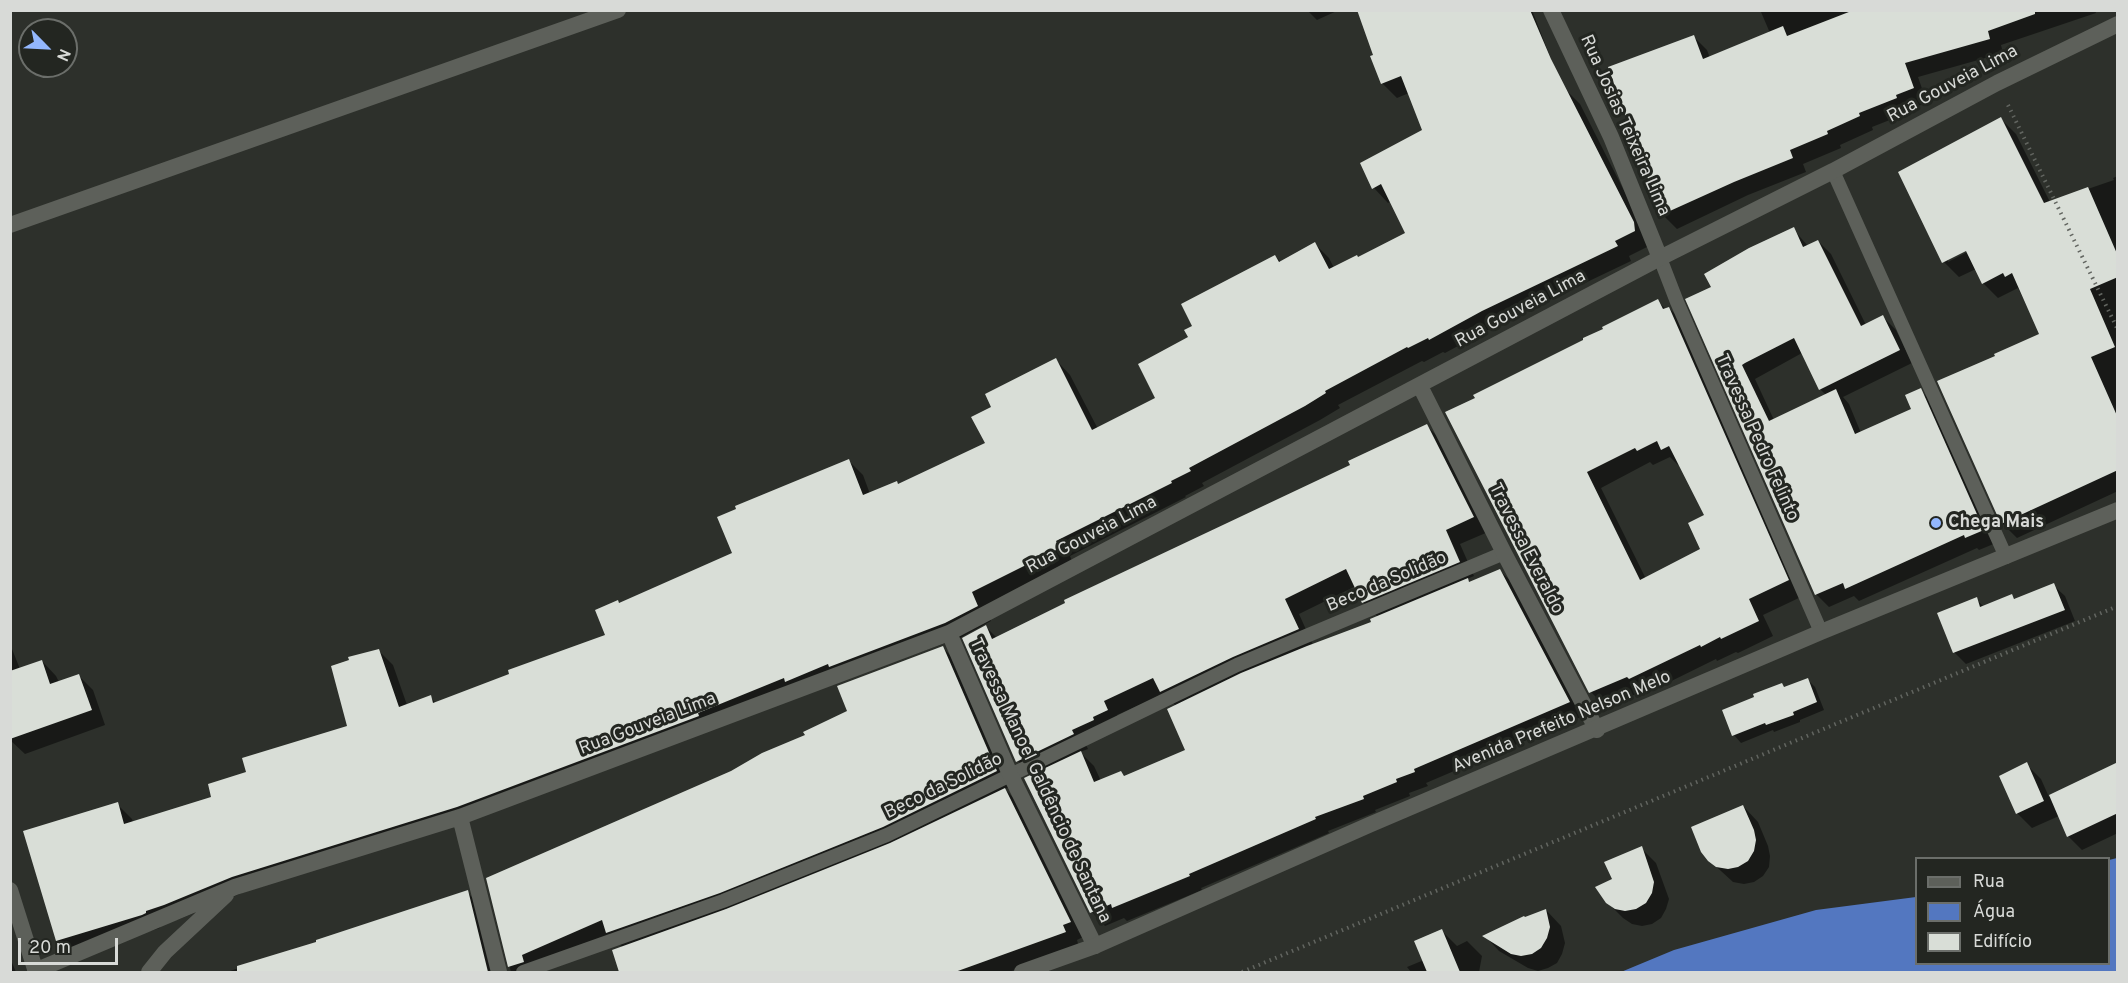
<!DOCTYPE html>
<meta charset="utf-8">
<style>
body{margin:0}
#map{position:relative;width:2128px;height:983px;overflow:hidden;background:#2d302b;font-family:Overpass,sans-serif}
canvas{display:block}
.frame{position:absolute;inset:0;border:12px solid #d8dad7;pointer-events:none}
.legend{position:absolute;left:1915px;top:857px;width:195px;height:108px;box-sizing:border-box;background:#232621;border:2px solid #6b6e6a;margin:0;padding:8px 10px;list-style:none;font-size:18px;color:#d8dad7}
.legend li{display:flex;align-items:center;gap:12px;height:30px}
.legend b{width:30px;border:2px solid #6b6e6a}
.north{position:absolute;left:18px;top:18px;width:60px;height:60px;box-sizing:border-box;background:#232621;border:2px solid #6b6e6a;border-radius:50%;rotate:114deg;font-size:16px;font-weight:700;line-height:24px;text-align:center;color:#d8dad7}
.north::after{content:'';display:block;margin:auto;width:21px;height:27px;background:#93b7fd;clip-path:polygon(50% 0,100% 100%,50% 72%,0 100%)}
.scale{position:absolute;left:18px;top:938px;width:100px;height:27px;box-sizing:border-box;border:3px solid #d8dad7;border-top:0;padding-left:8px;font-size:18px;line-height:21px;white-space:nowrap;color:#d8dad7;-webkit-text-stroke:4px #232621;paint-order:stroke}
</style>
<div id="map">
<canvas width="2128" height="983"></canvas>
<div class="frame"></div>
<ul class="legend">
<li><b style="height:8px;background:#5d605a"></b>Rua</li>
<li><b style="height:16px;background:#5377c0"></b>Água</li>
<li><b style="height:16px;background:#d9ded7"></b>Edifício</li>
</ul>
<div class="north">N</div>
<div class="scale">20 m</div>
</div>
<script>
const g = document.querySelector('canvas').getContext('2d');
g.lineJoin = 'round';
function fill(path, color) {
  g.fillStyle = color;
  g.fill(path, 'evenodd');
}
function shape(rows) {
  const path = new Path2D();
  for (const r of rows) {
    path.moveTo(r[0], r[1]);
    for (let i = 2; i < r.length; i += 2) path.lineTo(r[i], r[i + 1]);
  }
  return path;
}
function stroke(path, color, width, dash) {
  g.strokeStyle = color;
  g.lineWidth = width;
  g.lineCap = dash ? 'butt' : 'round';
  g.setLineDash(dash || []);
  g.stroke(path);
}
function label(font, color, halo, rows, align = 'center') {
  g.font = font + ' Overpass,sans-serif';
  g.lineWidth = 6;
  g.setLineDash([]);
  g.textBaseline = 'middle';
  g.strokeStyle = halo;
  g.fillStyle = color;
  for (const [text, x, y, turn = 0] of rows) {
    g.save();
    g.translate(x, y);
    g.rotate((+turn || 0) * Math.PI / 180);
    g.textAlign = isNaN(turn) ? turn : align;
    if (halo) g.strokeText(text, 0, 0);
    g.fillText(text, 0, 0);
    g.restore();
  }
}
fill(shape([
 [2117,858,2117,972,1621,972,1674,950,1816,910,1916,897,1916,964,2108,964,2109,860]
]), '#5377c0');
fill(shape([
 [1307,10,1339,10,1317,20],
 [1357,10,1532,10,1563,90,1565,89,1580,104,1648,238,1649,246,1629,256,1631,261,1497,325,1445,353,1443,352,1424,362,1422,361,1338,405,1340,408,1320,420,1202,483,1204,486,1185,496,1186,497,1070,556,1073,563,986,607,991,621,960,638,247,891,180,919,159,925,160,928,157,929,72,955,57,940,117,804,132,819,133,822,213,798,248,773,349,727,379,651,393,665,407,705,430,697,436,703,607,636,618,602,620,604,733,554,848,460,863,475,870,494,898,485,987,444,993,407,1056,360,1070,375,1098,429,1157,398,1190,338,1194,327,1275,256,1281,262,1315,244,1329,258,1334,268,1359,259,1407,233,1391,201,1388,203,1374,188,1362,164,1424,131,1409,93,1397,98,1382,83,1375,56],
 [1765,10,2095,10,2096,13,2001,45,2003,53,1918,77,1927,103,1909,109,1910,112,1872,127,1873,130,1840,145,1841,148,1803,164,1806,172,1748,195,1677,229,1663,215,1610,68,1693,36,1707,50,1710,58,1770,33,1761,12],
 [2001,119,2016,134,2050,202,2114,180,2113,178,2118,176,2118,491,2017,538,2002,523,2041,335,2018,288,1998,298,1983,283,1976,269,1959,277,1944,262],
 [1972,247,1973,249,1948,262,1948,259],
 [1793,229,1808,246,1818,241,1831,254,1866,325,1883,317,1896,330,1912,363,1843,397,1849,404,1861,433,1913,409,1920,390,1933,403,1996,543,1979,550,1977,548,1859,601,1854,596,1829,607,1816,594,1713,288],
 [1802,353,1820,389,1826,395,1774,420,1755,379],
 [1657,301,1666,309,1669,308,1684,323,1803,596,1763,615,1773,636,1738,653,1736,652,1717,661,1716,659,1645,694,1643,691,1606,707,1591,692,1447,413,1585,341],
 [1670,457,1678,465,1680,464,1706,515,1702,550,1646,579,1601,488,1650,462,1653,465],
 [1427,426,1442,441,1488,532,1460,544,1474,576,1467,579,1470,583,1500,571,1514,584,1583,716,1426,783,1428,786,1409,793,1410,796,1375,810,1376,812,1328,831,1329,833,1201,888,1202,890,1127,921,1124,918,1105,926,1092,912,1026,779,1032,776,1018,761,964,638,986,627,997,638,1352,466],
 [1356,586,1363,602,1378,617,1373,623,1313,645,1299,614],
 [1164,694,1176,706,1187,750,1125,777,1121,772,1101,781,1094,766,1080,752,1088,749,1086,745,1122,725,1117,715],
 [2053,585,2065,596,2075,621,1966,664,1955,653,1939,614,1976,599,1984,607,2012,596,2016,600],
 [10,644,20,669,42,661,56,676,59,682,78,675,93,690,105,725,25,754,10,740],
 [943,648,958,663,1011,786,1005,789,1019,804,1085,936,1077,940,1079,947,1009,972,621,972,614,951,623,948,612,936,541,967,542,972,511,972,488,879,731,772,807,735,849,712],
 [1808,680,1815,687,1824,710,1800,720,1800,722,1774,732,1773,730,1741,743,1734,735,1724,711],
 [2026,764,2041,779,2049,797,2118,764,2118,833,2082,850,2068,836,2059,816,2032,828,2017,813],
 [1743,806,1758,822,1768,846,1770,856,1769,867,1763,876,1754,882,1744,884,1733,882,1709,860],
 [1641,848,1656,863,1669,899,1666,909,1661,918,1652,924,1642,926,1632,924,1623,918,1607,902,1614,880],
 [467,892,482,907,498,972,227,972],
 [1546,910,1561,926,1565,943,1562,954,1557,963,1548,968,1538,971,1528,968,1499,951,1485,936],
 [1442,931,1457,946,1467,941,1482,956,1479,972,1411,972,1407,967,1424,960],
 [10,958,16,972,10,972]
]), '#0007');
fill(shape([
 [1357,10,1530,10,1551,59,1634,222,1635,231,1615,241,1618,246,1482,311,1429,340,1428,338,1408,348,1407,347,1325,391,1326,393,1305,406,1189,468,1191,471,1171,481,1172,483,1056,541,1060,548,972,592,978,606,945,623,829,667,828,664,785,682,784,678,698,713,699,716,457,807,232,877,164,905,146,911,146,913,142,915,56,941,23,831,118,802,124,824,211,797,208,784,246,772,242,758,347,726,331,666,349,660,348,657,379,649,399,707,431,695,433,703,509,674,508,670,605,635,595,610,618,600,619,603,732,553,717,517,736,509,735,506,849,459,863,495,897,481,898,484,985,443,971,417,991,407,985,394,1056,358,1092,430,1155,398,1138,364,1188,337,1184,330,1192,326,1181,304,1275,255,1279,262,1315,242,1329,269,1357,255,1358,257,1405,233,1381,184,1372,189,1360,163,1422,130,1401,76,1381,84,1370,56,1373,55],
 [1854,10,2035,10,2035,14,1988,31,1990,39,1905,63,1914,88,1896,95,1897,98,1859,113,1860,116,1827,131,1828,134,1790,150,1793,158,1734,182,1661,215,1608,67,1694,35,1703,59,1783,26,1787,36],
 [2001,117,2044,203,2088,187,2118,256,2118,277,2090,289,2115,347,2091,357,2118,418,2118,470,2001,524,1937,381,1995,356,1994,354,2039,334,2012,273,2005,277,2003,273,1982,284,1966,251,1942,263,1898,172],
 [1794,227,1803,247,1818,240,1861,326,1883,315,1900,350,1819,390,1794,338,1745,363,1742,365,1769,421,1836,389,1855,434,1911,409,1905,395,1921,388,1984,530,1965,538,1964,535,1845,589,1843,583,1815,595,1685,299,1711,287,1704,274,1749,248],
 [1658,299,1663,309,1669,307,1789,580,1749,599,1759,621,1721,639,1720,637,1701,647,1700,645,1629,679,1627,677,1589,693,1445,412,1475,398,1473,395,1583,340,1583,338,1603,329,1602,327],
 [1657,441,1661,450,1669,446,1704,515,1688,523,1700,549,1640,580,1587,472,1635,448,1637,451],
 [1427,424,1474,517,1446,530,1460,562,1362,603,1346,569,1285,599,1299,629,1233,657,1160,692,1153,678,1104,701,1108,710,1093,717,1094,720,1072,730,1074,734,1016,762,962,638,986,625,992,639,1065,603,1064,600,1350,465,1348,461],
 [1500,569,1570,702,1414,769,1415,772,1396,779,1397,782,1363,796,1364,799,1315,817,1316,819,1189,874,1190,876,1112,908,1111,904,1090,913,1024,778,1081,751,1094,782,1121,771,1124,776,1185,750,1167,709,1241,673,1307,646,1371,622,1370,619,1468,578,1469,582],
 [2054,583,2065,610,1953,653,1937,613,1977,597,1980,607,2012,594,2014,599],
 [943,646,997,771,883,827,720,893,606,933,602,920,522,955,524,962,508,967,486,878,731,771,762,753,805,735,803,732,847,711,837,686],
 [42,660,50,684,79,674,92,710,10,739,10,671],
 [1808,678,1817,702,1793,712,1794,715,1766,725,1765,723,1732,736,1722,710,1754,697,1753,694,1782,683,1784,687],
 [2027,762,2044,801,2016,814,1999,776],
 [2118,762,2118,813,2067,837,2049,795],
 [1005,788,1071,922,1063,925,1066,932,955,972,619,972,612,950,726,909,890,843],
 [1743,805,1754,830,1756,840,1754,851,1748,861,1738,867,1728,869,1716,867,1708,861,1701,852,1691,827],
 [1642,846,1654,882,1652,893,1646,903,1636,909,1625,911,1615,909,1606,903,1595,887,1612,879,1604,862],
 [468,890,488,972,237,972,237,966,316,942,316,940],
 [1546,909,1550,927,1547,938,1541,948,1532,954,1521,956,1511,954,1482,936,1524,916,1525,917],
 [1442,929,1460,972,1427,972,1414,941]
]), '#d9ded7');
stroke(shape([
 [2008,105,2118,330],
 [1242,972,2118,606]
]), '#626560', 4, [1.5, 4.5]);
stroke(shape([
 [1833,171,2006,557],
 [1660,258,1677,302,1821,632],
 [523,972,723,901,887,835,1237,665,1504,553]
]), '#5d605a', 14);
stroke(shape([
 [1551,10,1611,137,1660,258],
 [10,225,618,10],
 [1420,386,1504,553,1597,730],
 [949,633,1010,774,1095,946],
 [460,817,499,972],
 [10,890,36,972],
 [35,971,235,887,460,817,949,633,1660,258,1833,171,1997,83,2118,24],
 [149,972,165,952,226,895]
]), '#5d605a', 16);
stroke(shape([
 [1022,972,1095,946,1369,825,1821,632,2118,510]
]), '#5d605a', 16);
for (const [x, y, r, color] of [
 [1936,523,6,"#93b7fd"]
]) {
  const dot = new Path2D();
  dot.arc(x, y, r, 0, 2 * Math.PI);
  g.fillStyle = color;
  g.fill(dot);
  stroke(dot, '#232621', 2);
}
label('18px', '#d8dad7', '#232621', [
 ["Rua Gouveia Lima",1953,85,-28],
 ["Rua Josias Teixeira Lima",1624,126,66],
 ["Rua Gouveia Lima",1521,310,-28],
 ["Travessa Pedro Felinto",1756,438,66],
 ["Rua Gouveia Lima",1092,536,-28],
 ["Travessa Everaldo",1525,549,63],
 ["Beco da Solidão",1387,583,-23],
 ["Avenida Prefeito Nelson Melo",1562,723,-23],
 ["Rua Gouveia Lima",648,725,-21],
 ["Travessa Manoel Galdêncio de Santana",1039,781,65],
 ["Beco da Solidão",944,787,-26]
]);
label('bold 18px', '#d8dad7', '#232621', [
 ["Chega Mais",1948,523]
], 'left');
</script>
